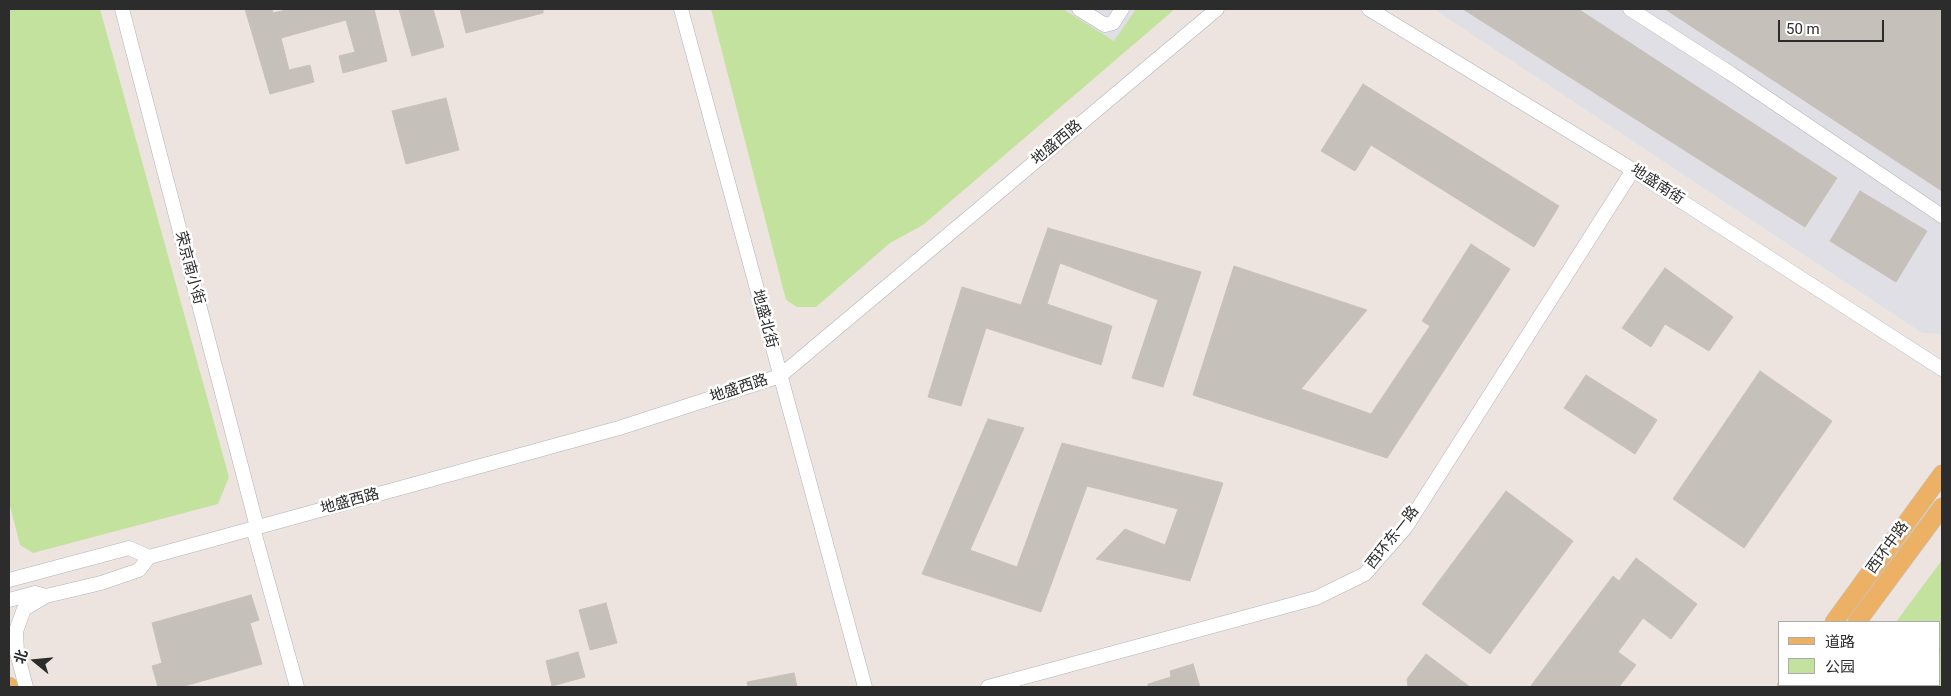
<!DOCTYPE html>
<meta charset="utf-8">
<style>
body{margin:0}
#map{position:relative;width:1951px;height:696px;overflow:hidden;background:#ede4df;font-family:Roboto,"Noto Sans SC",sans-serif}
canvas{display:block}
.frame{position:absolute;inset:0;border:10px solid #2c2c2c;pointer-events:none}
.legend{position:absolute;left:1778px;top:621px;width:162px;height:65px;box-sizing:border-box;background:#fff;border:1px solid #ababab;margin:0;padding:6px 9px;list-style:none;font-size:15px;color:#2c2c2c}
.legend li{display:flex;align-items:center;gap:10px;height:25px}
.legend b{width:25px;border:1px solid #ababab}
.north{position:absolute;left:10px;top:636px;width:50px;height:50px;-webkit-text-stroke:4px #fff;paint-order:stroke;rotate:287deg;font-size:14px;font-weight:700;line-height:20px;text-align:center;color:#2c2c2c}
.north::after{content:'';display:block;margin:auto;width:18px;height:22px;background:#2c2c2c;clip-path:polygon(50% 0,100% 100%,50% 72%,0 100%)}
.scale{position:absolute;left:1778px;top:20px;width:106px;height:22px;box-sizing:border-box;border:2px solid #2c2c2c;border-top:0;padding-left:6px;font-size:15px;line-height:18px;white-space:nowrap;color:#2c2c2c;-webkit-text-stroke:4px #fff;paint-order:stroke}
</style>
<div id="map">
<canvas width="1951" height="696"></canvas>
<div class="frame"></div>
<ul class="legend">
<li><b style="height:6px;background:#ecb165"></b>道路</li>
<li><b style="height:14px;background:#c3e29e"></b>公园</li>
</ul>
<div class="north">北</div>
<div class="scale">50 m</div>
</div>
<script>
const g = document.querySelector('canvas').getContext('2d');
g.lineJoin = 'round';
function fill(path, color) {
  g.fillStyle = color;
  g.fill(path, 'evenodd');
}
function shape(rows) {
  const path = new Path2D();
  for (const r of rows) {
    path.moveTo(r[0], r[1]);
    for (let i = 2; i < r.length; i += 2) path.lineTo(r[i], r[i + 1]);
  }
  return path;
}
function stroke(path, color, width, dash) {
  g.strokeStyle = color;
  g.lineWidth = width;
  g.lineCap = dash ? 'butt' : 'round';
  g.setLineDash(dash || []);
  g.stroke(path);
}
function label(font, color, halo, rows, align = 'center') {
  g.font = font + ' Roboto,"Noto Sans SC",sans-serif';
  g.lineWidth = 5;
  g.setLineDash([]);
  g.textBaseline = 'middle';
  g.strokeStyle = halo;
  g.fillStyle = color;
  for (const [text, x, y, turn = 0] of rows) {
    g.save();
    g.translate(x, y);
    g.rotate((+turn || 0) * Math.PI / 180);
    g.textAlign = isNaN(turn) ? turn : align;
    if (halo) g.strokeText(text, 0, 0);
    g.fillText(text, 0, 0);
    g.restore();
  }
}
fill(shape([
 [1063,9,1136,9,1114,41],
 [1434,9,1942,9,1942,334,1922,333]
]), '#e0dfe6');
fill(shape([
 [9,9,100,9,229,477,218,504,33,553,20,545,9,502],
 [711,9,1063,9,1114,41,1136,9,1175,9,923,225,890,243,816,307,797,307,786,300],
 [1942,560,1942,687,1849,687,1851,685,1940,685,1940,622,1896,622]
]), '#c3e29e');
const building = shape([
 [245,9,272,9,273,13,290,9,374,9,387,61,343,73,339,56,355,52,346,20,281,38,289,70,310,65,314,82,270,94,245,9],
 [399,9,433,9,444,47,412,56,399,9],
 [460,9,543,9,543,13,466,33,460,9],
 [1463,9,1578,9,1837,178,1805,227,1463,9],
 [1665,9,1942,9,1942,191,1665,9],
 [1363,84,1559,206,1534,247,1371,145,1355,171,1321,151,1363,84],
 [446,98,459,150,406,164,392,111,446,98],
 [1860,191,1927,231,1896,282,1830,241,1860,191],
 [1048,228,1201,272,1163,387,1132,378,1158,300,1060,263,1047,304,1112,326,1101,365,986,328,961,406,928,397,962,287,1021,305,1048,228],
 [1471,244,1510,269,1387,458,1193,395,1234,266,1367,310,1301,389,1371,414,1430,326,1422,321,1471,244],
 [1665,268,1733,317,1709,351,1665,324,1651,347,1622,328,1665,268],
 [1760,371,1832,421,1744,548,1673,499,1760,371],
 [1586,375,1657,420,1635,454,1564,408,1586,375],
 [988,419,1024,428,970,550,1017,567,1062,443,1223,483,1190,581,1096,559,1125,529,1165,545,1178,509,1087,486,1041,612,922,574,988,419],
 [1506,491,1573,541,1490,654,1422,604,1506,491],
 [1636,558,1697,604,1671,639,1643,618,1618,652,1636,665,1619,687,1530,687,1613,576,1619,581,1636,558],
 [251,595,259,620,250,623,262,664,181,687,158,687,152,666,162,663,152,623,251,595],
 [606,603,617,643,590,650,579,610,606,603],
 [578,652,585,677,552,686,546,661,578,652],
 [1426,654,1470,687,1408,687,1407,679,1426,654],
 [1193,664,1200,687,1148,687,1148,684,1171,677,1170,671,1193,664],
 [794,673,797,687,748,687,747,682,794,673]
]);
fill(building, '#c6c0ba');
stroke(building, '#c9c0b9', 1);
const minor = shape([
 [122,9,257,527],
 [681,9,865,687],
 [1079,9,1105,25,1113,23,1122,9],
 [1369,9,1633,170,1942,369],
 [1630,9,1730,73,1942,216],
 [253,528,297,687],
 [9,580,129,548,149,557],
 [9,600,35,593,46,596,101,583,139,570,149,557,619,428,780,376,1217,9],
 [26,687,17,653,16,631,24,609,46,596],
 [988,687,1316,598,1365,574,1406,527,1633,170]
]);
const major = shape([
 [1834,622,1942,474],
 [1857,622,1942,507],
 [9,686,9,687],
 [1786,687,1788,685],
 [1810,687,1811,685]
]);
stroke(minor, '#afb4bc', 15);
stroke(major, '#c4c4c4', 19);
stroke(shape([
 [1940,651,1942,648],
 [1910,687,1912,685]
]), '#c4c4c4', 2.5, [4, 2.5]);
stroke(minor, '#fff', 14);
stroke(major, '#ecb165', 18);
label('15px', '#2c2c2c', '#fff', [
 ["地盛西路",1057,143,-40],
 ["地盛南街",1657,185,33],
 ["荣京南小街",189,268,75],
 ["地盛北街",764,319,75],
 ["地盛西路",739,389,-18],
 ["地盛西路",350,502,-15],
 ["西环东一路",1393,538,-52],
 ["西环中路",1888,548,-54]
]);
</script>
